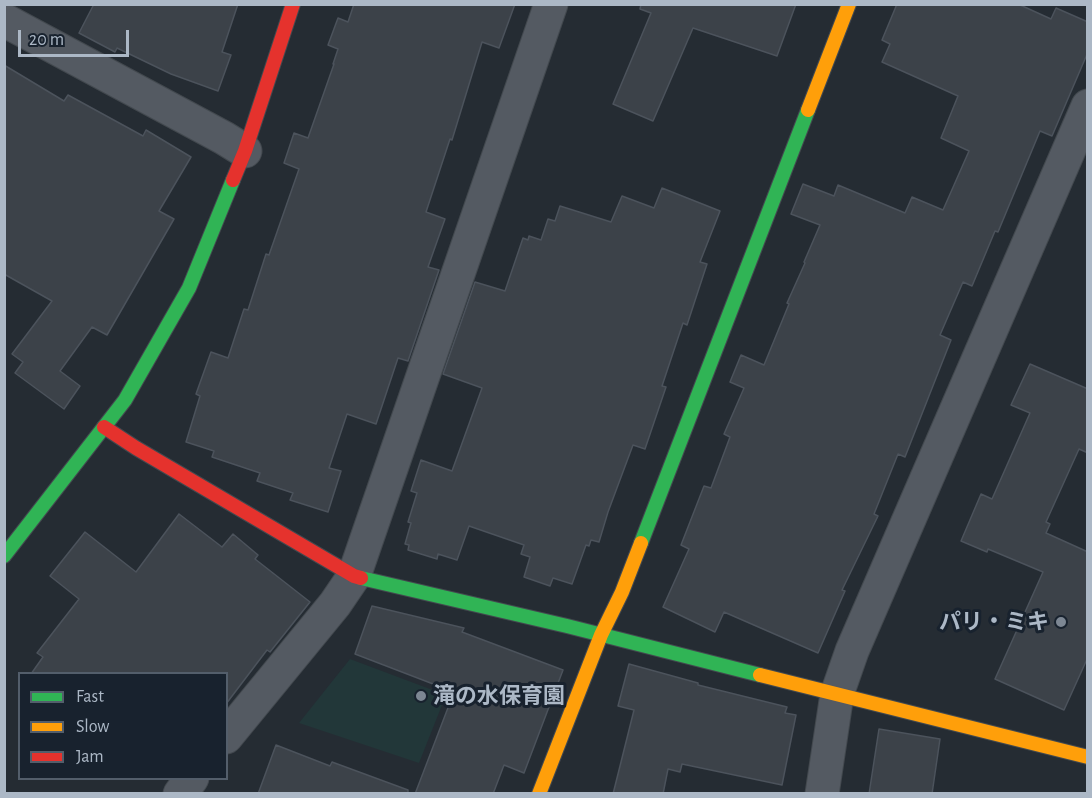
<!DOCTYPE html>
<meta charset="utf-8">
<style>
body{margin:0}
#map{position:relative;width:1092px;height:798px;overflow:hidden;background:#252c33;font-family:"Alegreya Sans",sans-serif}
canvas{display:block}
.frame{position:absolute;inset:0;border:6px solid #acb8c6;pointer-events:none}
.legend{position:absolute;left:18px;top:672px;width:210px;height:108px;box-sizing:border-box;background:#18222e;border:2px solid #535e6b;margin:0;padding:8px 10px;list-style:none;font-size:18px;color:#acb8c6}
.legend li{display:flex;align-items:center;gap:12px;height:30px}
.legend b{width:30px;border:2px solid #535e6b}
.scale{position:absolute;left:18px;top:30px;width:111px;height:27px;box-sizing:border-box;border:3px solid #acb8c6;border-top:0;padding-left:8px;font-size:18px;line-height:21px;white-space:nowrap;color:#acb8c6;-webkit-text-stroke:4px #18222e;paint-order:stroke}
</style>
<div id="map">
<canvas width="1092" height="798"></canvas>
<div class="frame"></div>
<ul class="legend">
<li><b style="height:8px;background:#30b455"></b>Fast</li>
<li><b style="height:8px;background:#ff9f0a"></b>Slow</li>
<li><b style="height:8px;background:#e5322d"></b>Jam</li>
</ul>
<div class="scale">20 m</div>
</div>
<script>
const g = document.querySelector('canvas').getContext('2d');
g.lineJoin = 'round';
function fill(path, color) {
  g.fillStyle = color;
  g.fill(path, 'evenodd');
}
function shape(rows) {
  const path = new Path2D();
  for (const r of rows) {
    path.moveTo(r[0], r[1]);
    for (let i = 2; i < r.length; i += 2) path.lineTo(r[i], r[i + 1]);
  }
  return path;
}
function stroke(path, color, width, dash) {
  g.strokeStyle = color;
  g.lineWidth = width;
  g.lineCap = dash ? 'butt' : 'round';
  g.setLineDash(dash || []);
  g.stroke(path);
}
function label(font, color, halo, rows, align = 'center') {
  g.font = font + ' "Alegreya Sans","Noto Sans JP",sans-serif';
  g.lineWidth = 6;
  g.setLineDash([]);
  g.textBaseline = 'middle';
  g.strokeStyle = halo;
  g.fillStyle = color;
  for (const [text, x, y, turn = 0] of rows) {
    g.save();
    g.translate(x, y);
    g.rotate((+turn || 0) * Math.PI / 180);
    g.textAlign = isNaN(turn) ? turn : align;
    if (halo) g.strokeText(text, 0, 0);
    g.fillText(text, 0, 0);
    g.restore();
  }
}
fill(shape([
 [350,659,446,695,419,763,299,723]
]), '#223739');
const building = shape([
 [94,4,238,4,222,52,231,55,218,91,171,74,117,48,115,52,79,33,94,4],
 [354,4,515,4,499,48,482,42,452,140,450,139,426,212,445,219,428,267,439,270,408,361,398,358,376,424,347,414,329,468,341,471,328,512,290,500,293,493,257,481,260,473,212,457,214,451,186,442,200,396,196,394,211,352,228,358,244,309,248,310,266,254,269,255,299,169,284,163,294,133,308,138,334,64,333,64,338,49,328,45,338,18,348,22,354,4],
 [641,4,796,4,777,56,693,28,653,121,613,104,651,13,640,9,641,4],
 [897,4,1018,4,1051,19,1056,8,1088,22,1088,52,1052,136,1040,131,998,232,995,231,972,286,963,282,940,335,951,340,905,457,898,454,874,514,878,516,842,590,845,591,818,653,724,612,715,632,663,607,689,549,681,545,704,486,711,488,730,437,724,434,744,388,730,382,741,355,764,365,789,304,787,303,805,263,804,262,820,225,791,214,803,184,834,196,838,185,905,213,912,197,943,210,969,151,941,138,958,96,882,62,890,44,882,40,897,4],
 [4,65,64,101,68,95,143,136,146,130,191,157,159,211,174,219,107,335,92,327,60,371,80,386,64,409,15,373,23,362,12,354,52,301,4,274,4,65],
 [662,188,720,211,700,262,707,264,687,325,683,323,662,386,666,387,645,449,633,445,608,512,599,542,591,540,589,546,586,545,572,584,553,578,550,586,524,577,530,557,521,554,524,545,469,526,457,560,438,554,437,559,408,550,409,545,405,544,411,523,408,522,417,493,411,491,421,460,452,471,482,388,443,374,475,282,505,291,523,238,528,240,529,236,541,240,548,219,555,221,560,206,611,222,622,196,654,208,662,188],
 [1030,364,1088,389,1088,453,1079,449,1046,522,1050,524,1046,533,1088,552,1088,657,1064,710,995,679,1043,572,988,549,987,552,961,541,981,494,992,499,1030,413,1011,405,1030,364],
 [179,514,222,547,233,534,258,555,255,559,310,602,270,652,267,650,226,704,226,674,31,674,43,657,37,653,79,599,50,576,85,532,136,572,179,514],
 [372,606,464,628,462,632,563,670,524,773,504,765,493,794,415,794,454,692,355,654,372,606],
 [629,664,698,683,698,685,787,707,785,713,796,715,782,785,682,764,680,772,668,769,663,794,613,794,634,710,618,706,629,664],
 [879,729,940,739,932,794,869,794,879,729],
 [276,745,330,766,332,762,408,790,408,794,258,794,276,745]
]);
fill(building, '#3c4249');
stroke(building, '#4c535c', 1.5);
const street = shape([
 [4,20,224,138,245,151],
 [226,737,335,604,354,576,551,4],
 [180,794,192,778],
 [822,794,837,694,852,651,1088,106]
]);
const fast = shape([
 [641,543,808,110],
 [4,556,125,400,189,288,233,180],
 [361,578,567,626,760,675]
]);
const slow = shape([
 [808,110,849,4],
 [760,675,1088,757],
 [539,794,601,635,622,592,641,543]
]);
const jam = shape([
 [233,180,245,151,293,4],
 [104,427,136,448,354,576,361,578]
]);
stroke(street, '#43494f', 35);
stroke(fast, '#43494f', 16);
stroke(slow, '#43494f', 16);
stroke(jam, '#43494f', 16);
stroke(street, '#545a62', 33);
stroke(fast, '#30b455', 14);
stroke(slow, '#ff9f0a', 14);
stroke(jam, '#e5322d', 14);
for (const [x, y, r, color] of [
 [1061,622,6,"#7d8793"],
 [421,696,6,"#7d8793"]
]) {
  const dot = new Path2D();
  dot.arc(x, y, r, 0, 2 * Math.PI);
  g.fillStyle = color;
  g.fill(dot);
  stroke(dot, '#18222e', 2);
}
label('bold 22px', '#acb8c6', '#18222e', [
 ["パリ・ミキ",1049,622],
 ["滝の水保育園",433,696,"left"]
], 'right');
</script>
